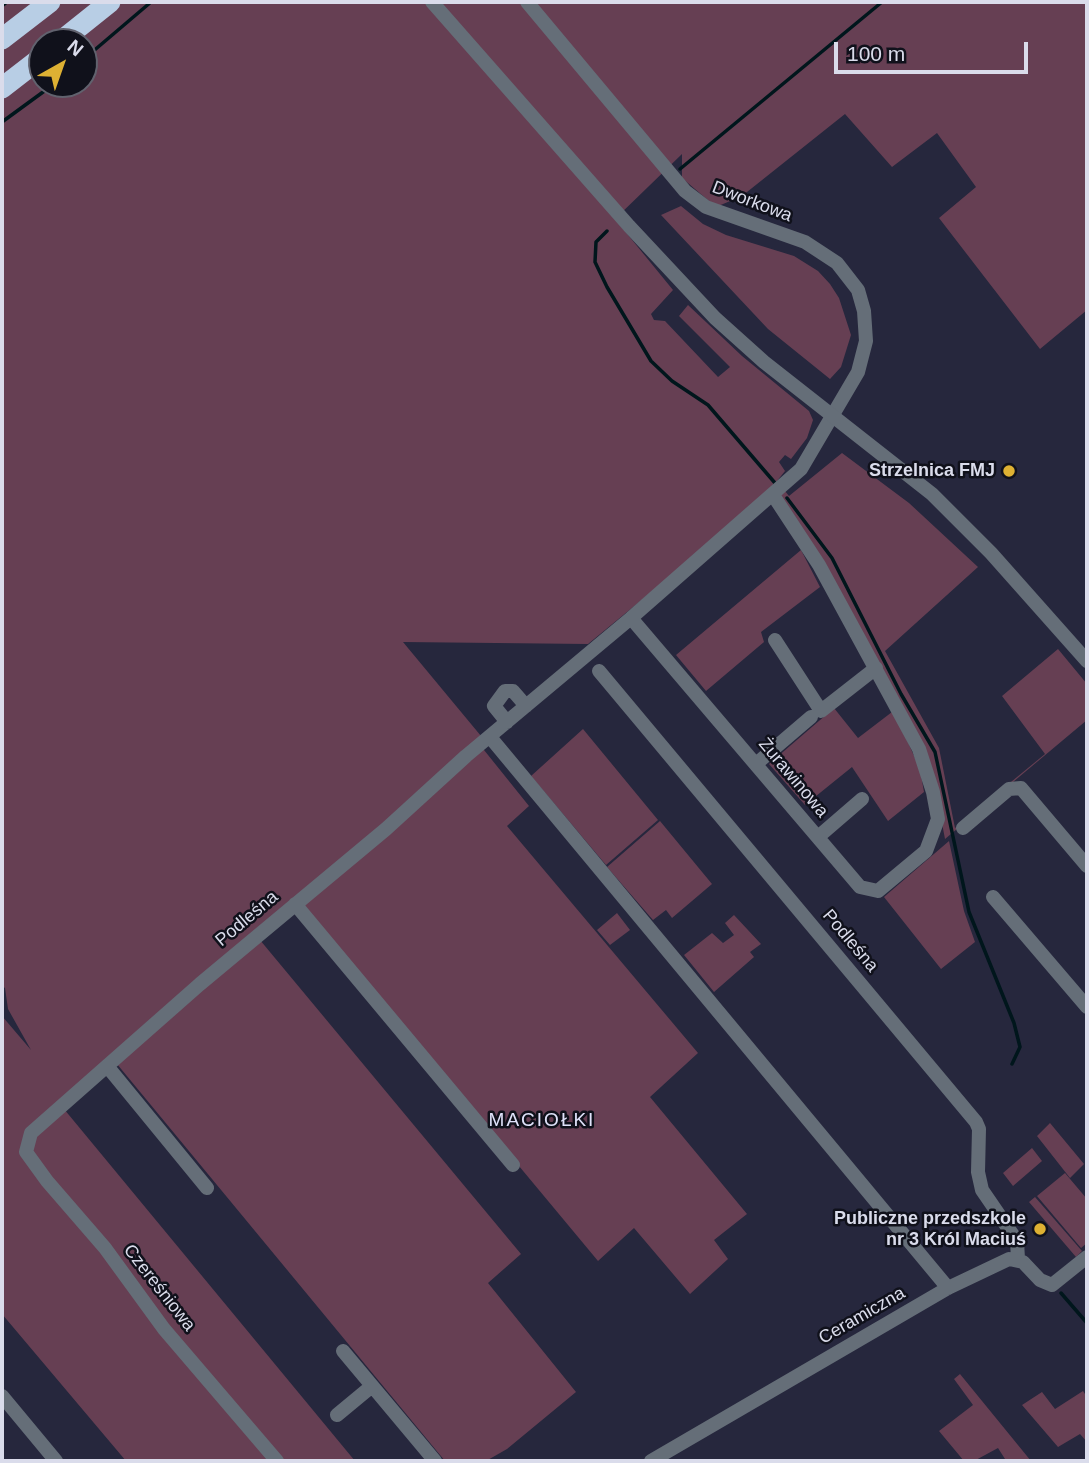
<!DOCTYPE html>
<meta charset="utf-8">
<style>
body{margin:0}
#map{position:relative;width:1089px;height:1463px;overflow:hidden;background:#26273d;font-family:Helvetica,sans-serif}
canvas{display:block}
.frame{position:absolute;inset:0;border:4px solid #dadceb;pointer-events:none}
.north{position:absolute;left:28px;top:28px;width:70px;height:70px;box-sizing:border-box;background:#10111b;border:2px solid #61626e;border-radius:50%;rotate:40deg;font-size:19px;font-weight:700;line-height:28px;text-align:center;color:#dadceb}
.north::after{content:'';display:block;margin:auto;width:24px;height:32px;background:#deb133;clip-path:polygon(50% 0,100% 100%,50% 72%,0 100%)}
.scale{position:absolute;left:834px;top:42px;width:194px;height:32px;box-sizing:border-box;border:4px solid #dadceb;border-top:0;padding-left:9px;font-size:21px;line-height:24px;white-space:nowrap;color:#dadceb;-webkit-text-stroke:5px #10111b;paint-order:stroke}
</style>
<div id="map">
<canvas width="1089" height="1463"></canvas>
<div class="frame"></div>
<div class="north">N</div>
<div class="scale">100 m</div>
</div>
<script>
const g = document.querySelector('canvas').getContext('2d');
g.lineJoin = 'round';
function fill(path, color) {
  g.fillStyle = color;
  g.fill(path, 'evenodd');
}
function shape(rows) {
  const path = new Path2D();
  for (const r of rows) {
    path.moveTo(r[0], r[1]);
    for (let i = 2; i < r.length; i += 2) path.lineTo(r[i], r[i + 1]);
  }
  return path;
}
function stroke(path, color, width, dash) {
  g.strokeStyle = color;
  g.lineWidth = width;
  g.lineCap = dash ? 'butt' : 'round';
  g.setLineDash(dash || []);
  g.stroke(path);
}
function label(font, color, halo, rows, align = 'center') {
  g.font = font + ' Helvetica,sans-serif';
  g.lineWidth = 5;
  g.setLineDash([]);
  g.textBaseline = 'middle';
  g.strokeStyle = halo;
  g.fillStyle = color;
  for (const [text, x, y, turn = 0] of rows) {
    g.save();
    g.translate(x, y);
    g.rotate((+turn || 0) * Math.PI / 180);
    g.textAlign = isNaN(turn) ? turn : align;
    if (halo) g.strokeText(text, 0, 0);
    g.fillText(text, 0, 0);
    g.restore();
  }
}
fill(shape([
 [2,2,1087,2,1087,310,1040,349,939,218,976,187,937,133,892,167,845,114,742,196,716,207,682,178,682,154,615,219,673,290,651,314,654,320,665,321,718,377,730,367,679,316,688,305,742,356,809,411,813,420,807,438,791,459,785,455,779,462,785,471,777,481,789,496,842,453,909,503,978,567,885,651,939,748,955,828,1045,754,1002,696,1058,649,1087,684,1087,720,945,839,931,766,809,539,766,498,588,644,403,642,481,736,484,750,529,806,507,826,698,1053,650,1097,747,1214,714,1240,728,1259,690,1294,634,1228,598,1261,301,904,260,940,521,1254,488,1283,576,1392,507,1449,486,1461,445,1461,117,1064,64,1109,355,1461,126,1461,2,1314,2,1016,31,1050,8,1009,5,988,2,986],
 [42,42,84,42,84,84,42,84],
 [681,206,703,224,726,235,794,256,818,271,830,284,839,298,851,335,841,367,830,379,768,329,661,215],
 [801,550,820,587,761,632,764,642,706,691,676,655],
 [834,708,858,738,892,712,906,738,920,769,924,792,888,821,852,767,805,805,769,764],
 [583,729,658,820,606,865,531,776],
 [660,821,712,884,672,918,666,910,653,920,607,867],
 [949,841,964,911,975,942,941,969,884,897],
 [617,913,630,930,610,945,597,930],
 [734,915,761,944,750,952,754,957,714,992,684,955,712,933,723,943,734,935,725,923],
 [1050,1123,1084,1164,1070,1178,1037,1136],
 [1032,1148,1042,1161,1013,1186,1003,1173],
 [1065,1173,1087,1199,1087,1243,1081,1248,1037,1196],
 [1035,1197,1082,1251,1076,1257,1029,1202],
 [960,1374,1031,1461,1002,1461,1005,1459,998,1448,974,1461,964,1461,939,1431,973,1405,954,1379],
 [1083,1391,1087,1397,1087,1442,1080,1434,1058,1447,1022,1405,1042,1392,1055,1409]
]), '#663f53');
stroke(shape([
 [2,6,7,2],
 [84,59,151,2],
 [2,122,54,84],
 [680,169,882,2],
 [607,231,596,242,595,262,607,287,651,361,672,381,708,405,775,483],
 [787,498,832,558,901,694,935,752,969,912,1014,1023,1020,1047,1012,1064],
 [1061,1293,1087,1323]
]), '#00161c', 3.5);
stroke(shape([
 [631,618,860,887,878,891,926,851,938,819,933,792,919,749,819,565,773,495],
 [775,640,821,711,876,668],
 [599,671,976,1122,979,1129,978,1172,982,1190,1017,1241,1018,1259],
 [507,722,494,706,505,691,513,691,526,706],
 [490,737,948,1288],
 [756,764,811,717],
 [963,828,1009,789,1021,788,1087,866],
 [818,837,862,799],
 [993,897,1087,1007],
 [295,904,513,1165],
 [107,1066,207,1188],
 [343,1351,435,1461],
 [2,1396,56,1461],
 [337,1415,372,1386],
 [277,1461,164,1329,105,1248,47,1181,26,1152,31,1133,200,984,386,829,466,756,631,618,801,469,858,372,866,341,864,311,858,290,837,263,805,242,706,207,685,191,527,2],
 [651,1461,948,1288,1009,1259,1023,1262,1040,1280,1052,1285,1087,1257]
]), '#656e78', 14);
stroke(shape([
 [432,2,629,226,715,318,764,362,932,494,991,553,1087,661]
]), '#656e78', 14);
stroke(shape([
 [2,39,50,2],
 [60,42,110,2],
 [2,88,42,57]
]), '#b8cee5', 21);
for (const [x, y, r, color] of [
 [1009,471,7,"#deb133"],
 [1040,1229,7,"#deb133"]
]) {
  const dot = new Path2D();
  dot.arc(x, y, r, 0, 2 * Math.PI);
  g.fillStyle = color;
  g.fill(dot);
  stroke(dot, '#10111b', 2.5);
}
label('18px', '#dadceb', '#10111b', [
 ["Dworkowa",752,202,21],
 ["Żurawinowa",793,778,50],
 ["Podleśna",247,919,-40],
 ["Podleśna",850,941,50],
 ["Czereśniowa",159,1288,52],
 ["Ceramiczna",862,1316,-30]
]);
label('bold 18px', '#dadceb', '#10111b', [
 ["Strzelnica FMJ",995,471],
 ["Publiczne przedszkole",1026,1219],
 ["nr 3 Król Maciuś",1026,1240]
], 'right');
g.letterSpacing = '2px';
label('19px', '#e0e2fa', '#10111b', [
 ["MACIOŁKI",542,1121]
]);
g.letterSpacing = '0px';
</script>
